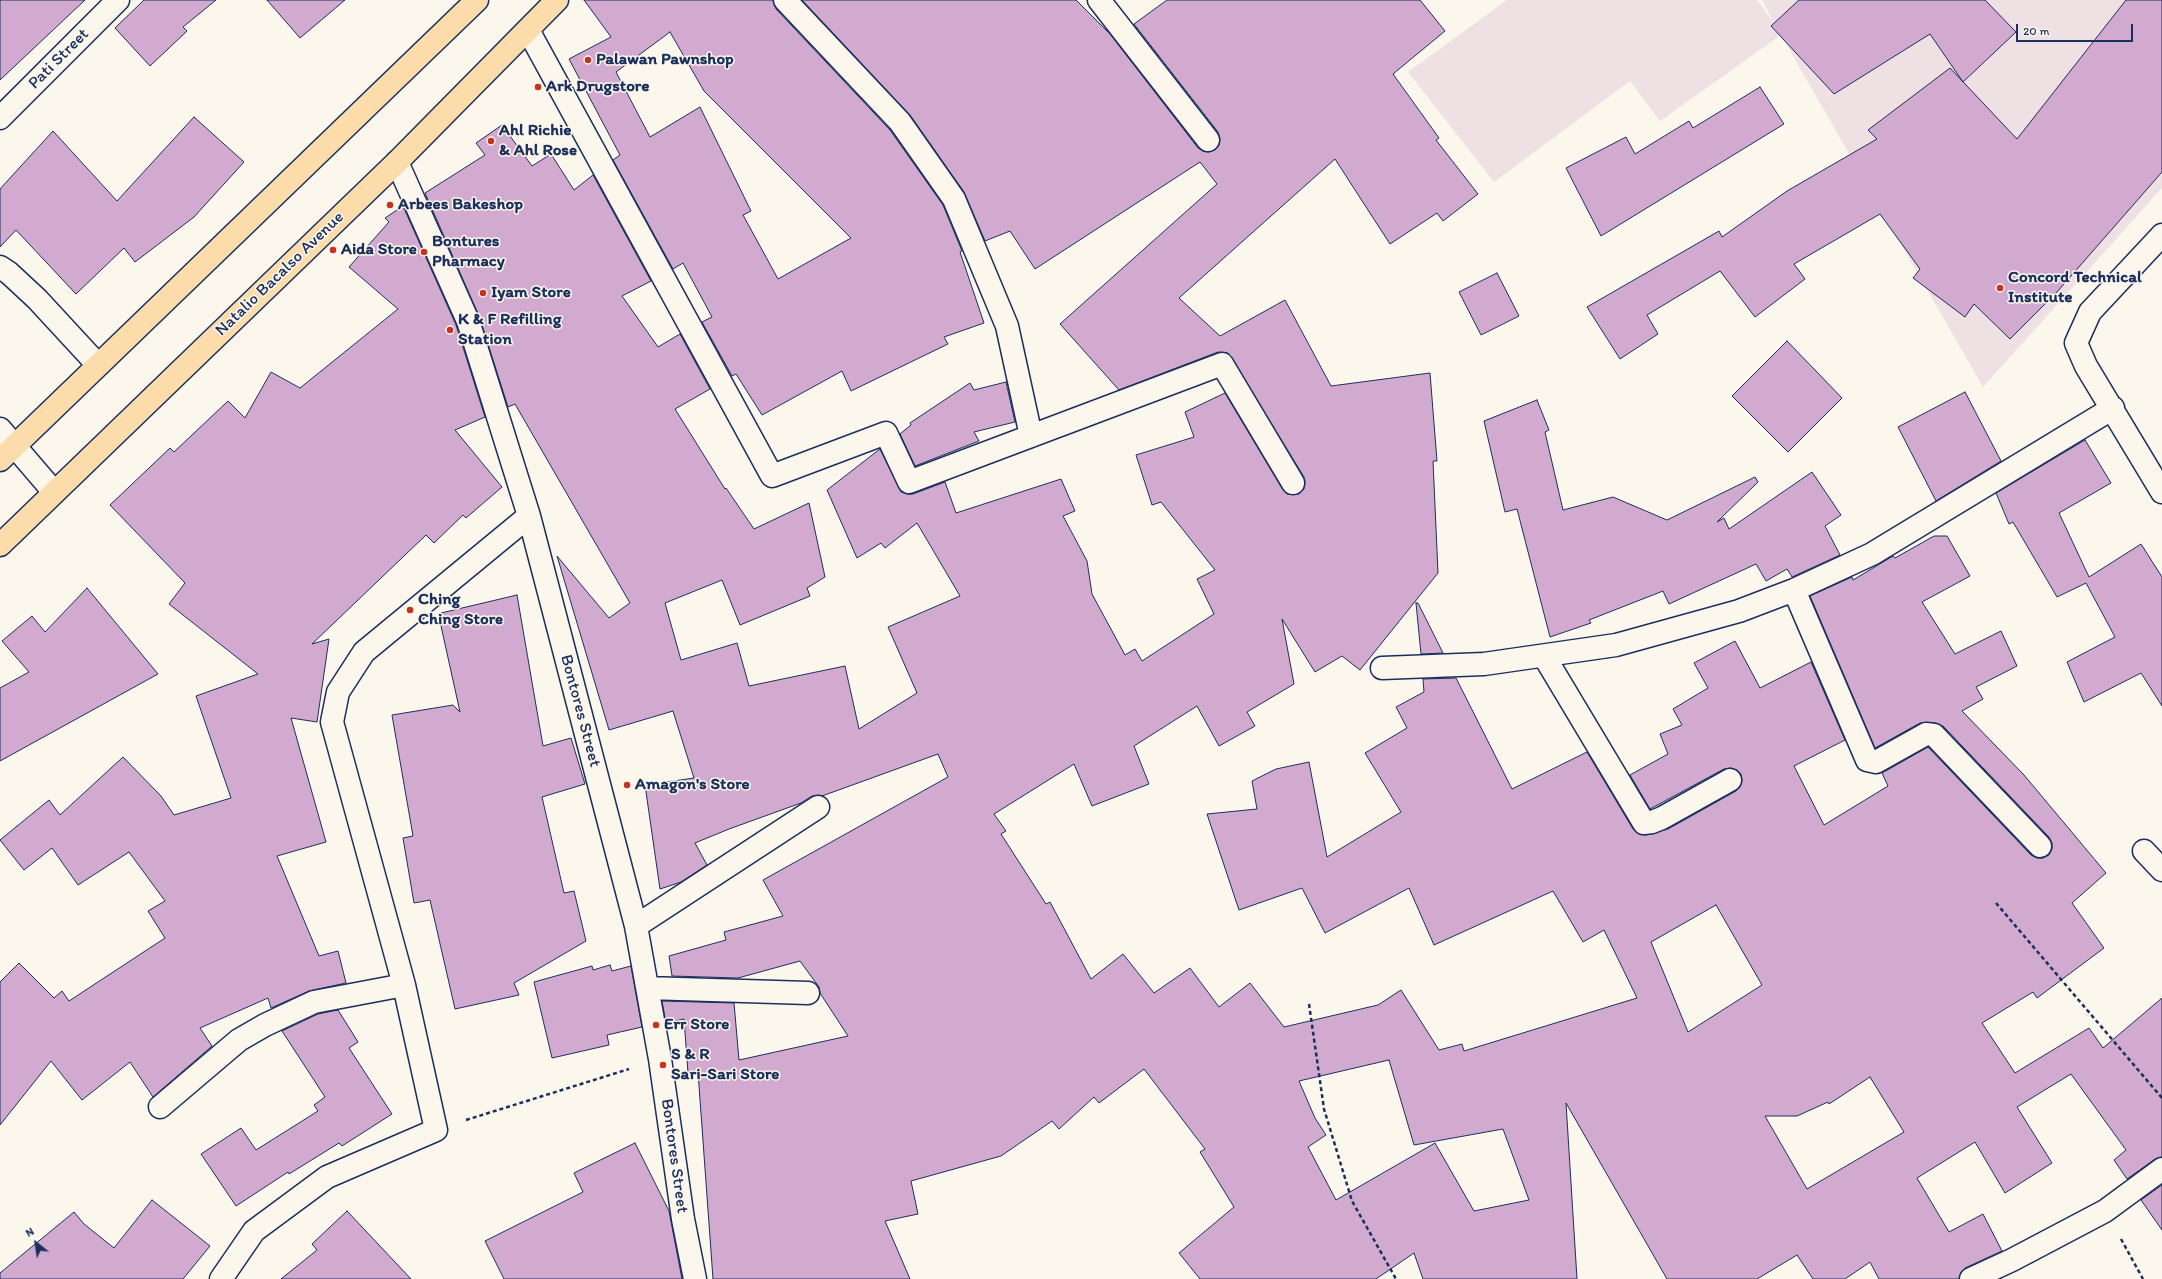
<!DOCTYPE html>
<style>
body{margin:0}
#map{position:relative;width:2162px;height:1279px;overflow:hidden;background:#fbf7ec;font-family:Itim,sans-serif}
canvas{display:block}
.north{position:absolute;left:16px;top:1223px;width:40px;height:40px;-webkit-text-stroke:3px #fbf7ec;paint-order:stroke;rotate:330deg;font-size:11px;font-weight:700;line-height:16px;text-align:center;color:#1b2f5e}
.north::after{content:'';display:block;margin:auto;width:14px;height:18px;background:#1b2f5e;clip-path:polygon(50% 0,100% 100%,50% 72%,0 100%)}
.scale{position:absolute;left:2016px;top:24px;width:117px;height:18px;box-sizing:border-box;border:2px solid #1b2f5e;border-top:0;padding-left:5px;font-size:12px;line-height:14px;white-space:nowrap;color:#1b2f5e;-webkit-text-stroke:3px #fbf7ec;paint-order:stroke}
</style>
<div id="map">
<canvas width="2162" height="1279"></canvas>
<div class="north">N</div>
<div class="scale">20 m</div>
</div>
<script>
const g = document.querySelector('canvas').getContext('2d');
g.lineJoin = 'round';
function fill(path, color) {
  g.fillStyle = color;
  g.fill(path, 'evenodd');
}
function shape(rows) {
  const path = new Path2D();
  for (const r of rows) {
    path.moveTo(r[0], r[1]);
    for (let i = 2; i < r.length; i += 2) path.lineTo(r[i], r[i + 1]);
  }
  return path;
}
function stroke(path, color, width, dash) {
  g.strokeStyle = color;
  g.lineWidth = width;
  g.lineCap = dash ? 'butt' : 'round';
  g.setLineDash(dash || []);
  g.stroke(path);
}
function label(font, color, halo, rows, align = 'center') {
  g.font = font + ' Itim,sans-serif';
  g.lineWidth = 3;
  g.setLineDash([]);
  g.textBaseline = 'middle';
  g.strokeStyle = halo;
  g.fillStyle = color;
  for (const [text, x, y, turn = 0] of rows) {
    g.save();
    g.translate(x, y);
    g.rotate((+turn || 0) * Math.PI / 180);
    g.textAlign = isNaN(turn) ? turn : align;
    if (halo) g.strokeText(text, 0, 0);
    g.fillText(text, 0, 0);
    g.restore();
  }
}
fill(shape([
 [1507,0,1757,0,1774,23,1762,0,2162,0,2162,188,1983,387,1781,35,1660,121,1630,81,1494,182,1408,72]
]), '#efe0e3');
const building = shape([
 [0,0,85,0,0,80,0,0],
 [144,0,216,0,183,27,187,31,150,66,115,28,144,0],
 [267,0,345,0,300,38,267,0],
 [584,0,773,0,776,9,890,130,943,205,962,251,960,252,984,323,944,337,948,344,851,391,842,371,762,415,736,374,732,376,702,322,712,317,683,263,673,269,613,160,620,155,569,59,611,37,584,0],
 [670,32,704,91,851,238,778,279,743,215,751,211,700,107,650,137,616,72,670,32],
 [802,0,1076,0,1110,34,1198,148,1203,151,1209,152,1215,150,1219,145,1220,139,1218,132,1134,24,1167,0,1420,0,1445,31,1393,74,1439,138,1436,140,1478,194,1443,221,1437,213,1390,244,1335,159,1179,298,1220,336,1285,300,1331,386,1430,373,1437,461,1433,461,1438,573,1360,670,1342,656,1315,672,1282,619,1294,684,1247,712,1255,726,1219,746,1197,706,1134,746,1149,784,1092,806,1074,764,994,814,1006,831,1001,834,1046,904,1050,902,1091,979,1123,954,1154,993,1190,968,1219,1007,1250,983,1284,1027,1378,1005,1401,990,1439,1050,1462,1044,1464,1051,1637,998,1604,930,1583,942,1553,891,1434,945,1409,888,1325,933,1302,888,1239,910,1207,814,1257,809,1252,781,1276,769,1309,762,1327,857,1401,812,1365,753,1407,728,1396,707,1424,692,1423,679,1456,678,1512,789,1587,752,1633,829,1639,834,1646,835,1668,829,1736,791,1740,787,1742,781,1741,774,1737,770,1731,768,1724,769,1650,809,1630,775,1668,754,1660,734,1682,725,1673,709,1708,688,1694,663,1735,641,1760,688,1811,662,1845,740,1794,766,1824,825,1888,786,1882,773,1928,747,2031,855,2037,858,2043,858,2049,855,2052,849,2052,843,2049,837,1943,726,1936,723,1920,723,1875,748,1810,596,1852,577,1853,580,1893,556,1895,558,1934,536,1947,536,1970,576,1922,602,1955,654,2001,631,2017,666,1976,687,1983,699,1962,711,2024,775,2106,873,2072,903,2104,948,2037,998,2033,992,1982,1023,2015,1073,2089,1028,2103,1048,2162,998,2162,1157,2155,1159,2127,1179,2114,1160,2126,1150,2071,1074,2017,1107,2052,1163,2005,1193,1975,1142,1917,1178,1949,1232,1983,1214,2002,1251,1965,1268,1961,1272,1959,1279,1879,1279,1870,1262,1845,1279,1813,1279,1797,1255,1757,1279,1667,1279,1566,1103,1577,1279,1423,1279,1414,1253,1376,1279,1200,1279,1179,1253,1234,1207,1200,1152,1205,1149,1144,1069,1099,1103,1094,1097,1059,1129,1052,1121,1001,1156,911,1181,918,1214,885,1221,910,1279,713,1279,698,1072,688,1073,684,1019,666,1023,662,1001,734,1003,739,1060,848,1036,820,993,819,987,800,961,738,978,672,976,669,956,726,940,724,932,783,916,763,880,948,777,938,754,822,796,812,796,801,803,729,829,695,843,707,865,681,882,660,889,645,785,694,778,673,711,609,730,557,556,609,618,630,603,515,404,508,407,479,316,425,193,485,155,476,143,502,125,532,166,551,154,574,190,593,175,651,281,622,296,658,347,680,334,710,389,675,409,725,489,726,488,754,529,809,503,825,577,807,588,810,596,740,625,722,580,665,603,681,660,737,643,749,686,845,666,859,729,917,693,888,627,960,596,917,523,885,548,881,543,857,558,827,490,880,449,901,492,907,494,913,494,945,482,956,513,1061,479,1075,511,1063,516,1087,561,1092,594,1125,655,1135,649,1142,661,1214,614,1197,579,1215,570,1161,502,1152,505,1136,455,1194,437,1185,412,1225,393,1283,490,1287,494,1299,494,1304,489,1305,483,1304,477,1228,353,1218,352,1119,390,1060,324,1217,184,1200,162,1035,269,1010,231,985,241,964,192,910,115,802,0],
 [1716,905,1762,985,1688,1032,1651,942,1716,905],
 [1389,1060,1414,1145,1503,1129,1529,1200,1474,1211,1435,1143,1336,1200,1308,1147,1326,1135,1315,1118,1299,1081,1389,1060],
 [1870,1077,1904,1132,1807,1189,1765,1116,1797,1116,1828,1102,1829,1104,1870,1077],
 [1799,0,1985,0,2016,32,1963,82,1930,34,1834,94,1771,26,1799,0],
 [2126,0,2162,0,2162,172,2057,292,2010,339,1974,304,1965,317,1913,278,1920,269,1880,214,1794,264,1805,279,1755,317,1720,271,1647,315,1658,334,1620,359,1587,307,1719,231,1722,237,1787,191,1877,139,1868,130,1950,68,2017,139,2126,0],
 [1760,87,1784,124,1601,236,1566,168,1626,137,1635,154,1689,121,1693,128,1760,87],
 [194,117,244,162,194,217,135,262,124,248,76,294,16,230,0,247,0,189,53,131,117,201,194,117],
 [403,206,456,325,485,417,455,430,502,487,466,518,463,515,434,543,426,535,312,644,329,639,317,722,291,718,326,842,277,856,319,956,338,951,346,983,309,991,271,1008,268,998,200,1028,212,1046,153,1097,130,1062,82,1100,51,1061,0,1125,0,982,19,963,54,998,62,991,69,1001,165,938,148,911,165,901,129,852,78,885,52,848,24,870,0,840,49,800,60,815,123,757,161,796,174,815,231,798,196,696,258,674,169,604,185,583,110,505,170,448,174,452,228,401,245,418,271,372,300,388,398,309,349,267,389,222,385,218,403,206],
 [1497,273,1519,316,1481,335,1459,292,1497,273],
 [1787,341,1842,398,1788,452,1732,396,1787,341],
 [1006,382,1015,422,974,432,979,441,915,466,900,434,911,425,910,423,970,383,974,390,1006,382],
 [1965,392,2001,461,1936,501,1898,427,1965,392],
 [1537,400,1549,430,1545,432,1563,510,1613,497,1667,520,1755,477,1758,482,1717,522,1724,518,1729,529,1812,472,1841,515,1825,526,1840,555,1792,577,1787,569,1766,581,1756,564,1669,604,1663,591,1589,620,1591,623,1550,637,1517,509,1505,512,1484,421,1537,400],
 [2085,440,2111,483,2059,513,2089,577,2141,544,2162,577,2162,706,2141,673,2084,702,2067,662,2115,637,2086,583,2057,597,2013,522,2009,524,1996,493,2085,440],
 [87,588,158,674,0,761,0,688,29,672,2,641,32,616,45,632,87,588],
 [517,595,543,746,571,738,585,784,542,797,564,893,574,891,586,941,514,983,519,995,455,1009,430,900,414,903,403,838,413,836,392,715,453,705,460,712,441,626,441,613,517,595],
 [1416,603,1418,603,1443,653,1421,654,1416,603],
 [610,965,612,971,631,966,642,1027,607,1035,609,1045,552,1058,534,982,592,966,593,970,610,965],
 [338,1010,358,1042,349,1048,392,1114,342,1146,339,1143,289,1174,288,1172,236,1206,201,1154,241,1128,256,1150,318,1111,314,1105,325,1097,282,1031,318,1014,338,1010],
 [635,1143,669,1211,682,1279,504,1279,485,1241,583,1192,574,1173,635,1143],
 [2162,1185,2162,1230,2141,1200,2162,1185],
 [152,1200,210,1246,183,1279,0,1279,0,1273,74,1212,84,1224,114,1248,152,1200],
 [347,1211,411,1279,281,1279,317,1250,312,1244,347,1211]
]);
fill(building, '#d2a9cf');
stroke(building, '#1b2f5e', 1);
const minor = shape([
 [785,0,900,122,954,199,1007,326,1031,436],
 [1099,0,1208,140],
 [528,30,772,476,886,433,909,482,1222,364,1293,483],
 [0,118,118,0],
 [397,162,468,321,529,516,636,926,660,1059,683,1219,695,1279],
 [2162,235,2090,312,2076,343,2086,366,2162,492],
 [0,267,9,273,37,299,98,365],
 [0,429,54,492],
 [1794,590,1867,760,1876,762,1926,734,1934,735,2040,846],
 [1544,656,1644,823,1652,822,1662,818,1730,780],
 [1382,668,1484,664,1616,645,1739,611,1794,590,1872,554,2113,408],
 [2144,851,2162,870],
 [636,926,818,807],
 [647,988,808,993],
 [160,1107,239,1040,265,1025,314,1002,404,985],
 [221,1279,254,1231,327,1177,436,1130,404,985,332,722,338,692,364,652,529,516],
 [1971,1279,2012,1260,2105,1211,2162,1169]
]);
const major = shape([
 [0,460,477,0],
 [0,545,397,162,557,0]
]);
stroke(minor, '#1b2f5e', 25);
stroke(major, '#1b2f5e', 25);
stroke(shape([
 [1996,903,2162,1098],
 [1309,1004,1324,1109,1352,1201,1396,1279],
 [466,1120,629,1069],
 [2121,1239,2143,1279]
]), '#1b2f5e', 2.5, [4, 3]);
stroke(minor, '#fbf7ec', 22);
stroke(major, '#fddcac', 22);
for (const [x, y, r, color] of [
 [588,60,4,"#c8321e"],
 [538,87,4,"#c8321e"],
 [491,141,4,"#c8321e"],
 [390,205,4,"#c8321e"],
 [333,250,4,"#c8321e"],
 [424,252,4,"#c8321e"],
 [2000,288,4,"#c8321e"],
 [483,293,4,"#c8321e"],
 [450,330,4,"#c8321e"],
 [410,610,4,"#c8321e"],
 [627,785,4,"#c8321e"],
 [656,1025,4,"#c8321e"],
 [663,1065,4,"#c8321e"]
]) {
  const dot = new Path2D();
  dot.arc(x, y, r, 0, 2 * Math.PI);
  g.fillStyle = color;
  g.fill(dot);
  stroke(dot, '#fbf7ec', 1.5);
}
label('17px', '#1b2f5e', '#fbf7ec', [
 ["Pati Street",59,59,-45],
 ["Natalio Bacalso Avenue",280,274,-44],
 ["Bontores Street",580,711,75],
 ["Bontores Street",674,1156,82]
]);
label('bold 17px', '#1b2f5e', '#fbf7ec', [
 ["Palawan Pawnshop",596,60],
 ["Ark Drugstore",546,87],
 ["Ahl Richie",499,131],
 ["& Ahl Rose",499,151],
 ["Arbees Bakeshop",398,205],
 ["Bontures",432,242],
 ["Pharmacy",432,262],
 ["Aida Store",341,250],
 ["Concord Technical",2008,278],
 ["Institute",2008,298],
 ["Iyam Store",491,293],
 ["K & F Refilling",458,320],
 ["Station",458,340],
 ["Ching",418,600],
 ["Ching Store",418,620],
 ["Amagon's Store",635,785],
 ["Err Store",664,1025],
 ["S & R",671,1055],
 ["Sari-Sari Store",671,1075]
], 'left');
</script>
